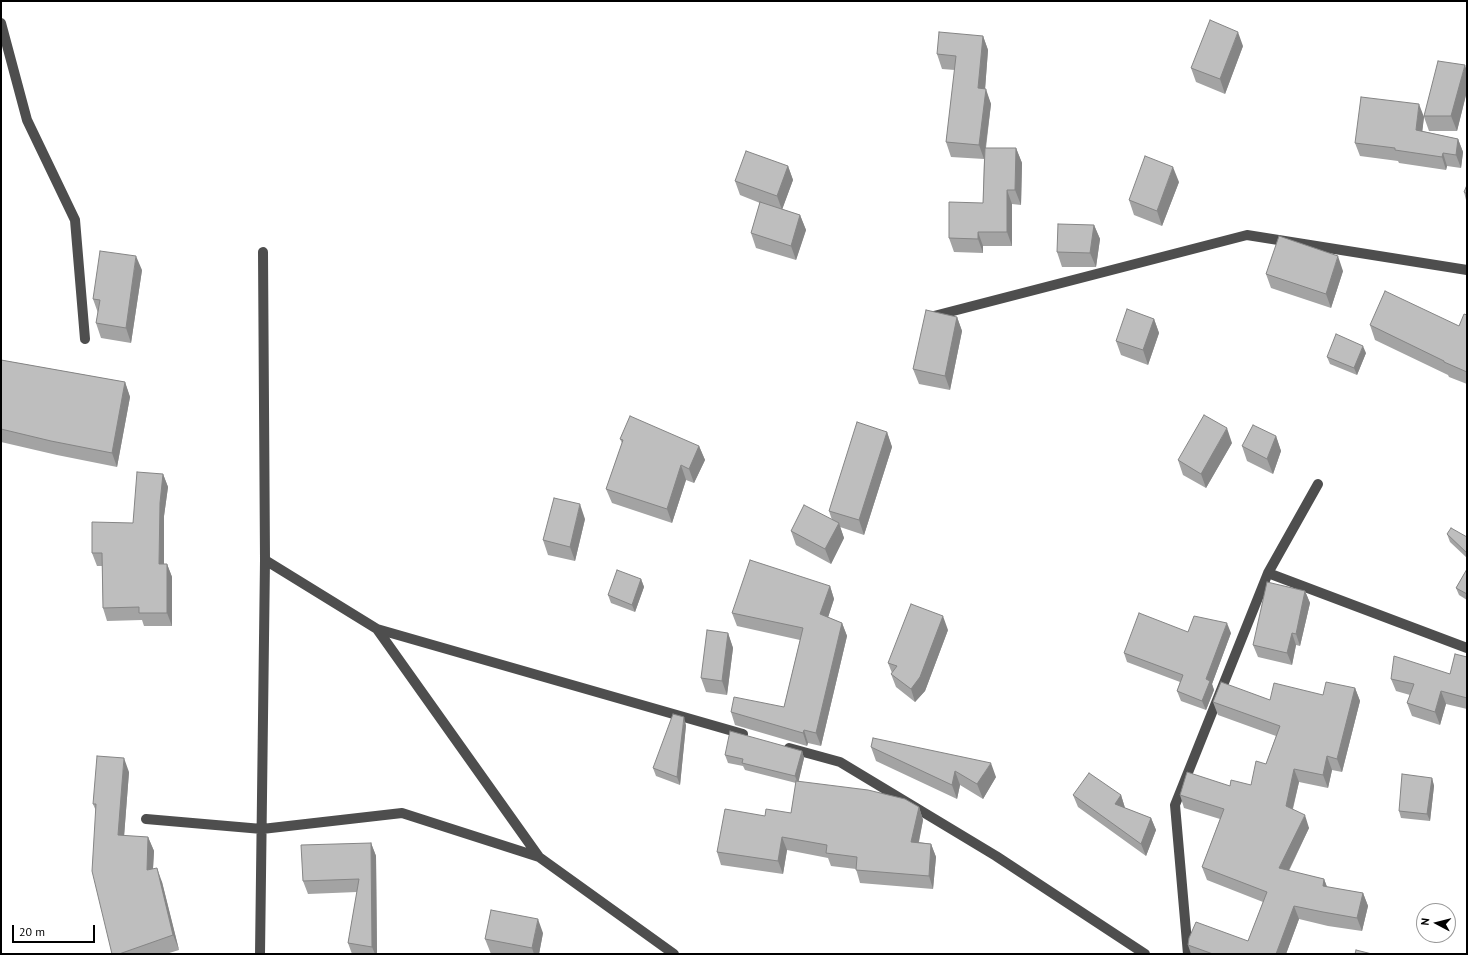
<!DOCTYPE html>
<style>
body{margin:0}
#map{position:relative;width:1468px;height:955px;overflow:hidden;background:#fff;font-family:"PT Sans",sans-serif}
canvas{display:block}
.frame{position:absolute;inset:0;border:2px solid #000;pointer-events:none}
.north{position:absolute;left:1416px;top:903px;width:40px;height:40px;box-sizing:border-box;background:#fff;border:1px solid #999;border-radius:50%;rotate:277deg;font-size:11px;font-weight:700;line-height:16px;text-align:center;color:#000}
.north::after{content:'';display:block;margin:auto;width:14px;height:18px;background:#000;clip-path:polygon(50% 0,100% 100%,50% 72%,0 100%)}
.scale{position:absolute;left:12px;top:925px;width:83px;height:18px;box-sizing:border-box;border:2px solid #000;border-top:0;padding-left:5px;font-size:12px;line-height:14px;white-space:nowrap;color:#000;-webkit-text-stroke:3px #fff;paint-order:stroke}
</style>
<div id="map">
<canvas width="1468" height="955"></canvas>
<div class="frame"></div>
<div class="north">N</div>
<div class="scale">20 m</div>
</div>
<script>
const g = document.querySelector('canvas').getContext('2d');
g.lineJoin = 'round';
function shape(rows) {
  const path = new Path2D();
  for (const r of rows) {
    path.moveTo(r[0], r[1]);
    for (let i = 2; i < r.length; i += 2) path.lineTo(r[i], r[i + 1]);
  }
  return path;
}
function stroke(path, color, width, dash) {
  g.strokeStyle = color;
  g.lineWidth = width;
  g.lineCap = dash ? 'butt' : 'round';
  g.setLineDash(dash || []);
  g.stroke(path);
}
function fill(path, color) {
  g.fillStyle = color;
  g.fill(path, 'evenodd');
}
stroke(shape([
 [1,23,27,120,75,220,85,339],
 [930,317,1247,235,1467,270],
 [265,560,377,629,743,734],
 [1268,573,1467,648],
 [377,629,539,857],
 [789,748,840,762,996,856,1145,954],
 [146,819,262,829,402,813,539,857,674,954],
 [260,954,265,560,263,252],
 [1188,954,1175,805,1268,573,1318,484]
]), '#4e4e4e', 10);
fill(shape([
 [983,36,988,50,985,89,991,104,986,148,1016,148,1022,163,1021,205,1012,204,1012,246,983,246,983,253,954,252,949,238,983,203,984,159,951,157,946,142,955,70,942,69,937,54],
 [1243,46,1225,94,1196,82,1191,68],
 [1467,71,1467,91,1457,131,1429,131,1424,117,1422,131,1458,139,1463,152,1461,168,1447,166,1446,170,1399,163,1398,161,1360,156,1355,143,1424,116],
 [788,166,793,180,782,209,800,215,806,230,796,260,756,248,751,233,760,203,740,195,735,181],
 [1179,182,1162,226,1134,215,1129,200],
 [1467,185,1467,200,1466,200,1464,192],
 [1094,225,1100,239,1096,267,1062,267,1057,252],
 [142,270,131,343,101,338,96,323,98,313,93,299],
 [1343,271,1331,308,1271,288,1266,274],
 [1467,315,1467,384,1449,377,1448,375,1375,340,1370,325,1459,326],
 [957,317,962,331,950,390,919,384,913,369],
 [1154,319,1159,333,1148,365,1121,355,1116,341],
 [1366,353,1357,375,1330,364,1327,357],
 [1,360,125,382,130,397,117,467,57,455,1,442],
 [887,432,892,447,864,535,840,527,844,538,831,564,796,545,791,531,832,520,829,511],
 [1276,436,1281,451,1273,474,1247,461,1242,446],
 [620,439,699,446,705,460,694,483,686,480,672,523,612,503,606,489,622,443],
 [1232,443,1206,488,1183,475,1178,460],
 [163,474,168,487,164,516,164,564,167,564,172,577,172,626,144,626,142,620,107,621,103,608,102,566,97,566,92,553,133,523],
 [585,519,575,561,548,555,543,540],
 [1447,534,1467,537,1467,558,1450,542],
 [1467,569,1467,600,1459,595,1456,588],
 [641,579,644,587,635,612,611,603,608,595],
 [830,586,834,599,828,617,842,623,847,636,821,746,808,743,807,746,735,725,731,712,784,707,800,640,737,626,732,613],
 [1305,591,1310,603,1300,646,1296,645,1292,665,1258,657,1253,645],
 [948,630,925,691,915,702,896,687,891,674,892,673,888,663],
 [1188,632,1231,633,1212,684,1214,690,1206,710,1181,701,1177,691,1180,682,1127,662,1124,653],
 [728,633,733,648,727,695,706,692,701,678],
 [1467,657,1467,709,1446,704,1440,725,1412,716,1407,703,1410,695,1396,691,1391,679,1450,674],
 [1355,688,1360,701,1342,772,1332,770,1328,788,1299,782,1293,809,1309,828,1289,871,1324,879,1327,887,1363,893,1368,906,1362,931,1328,926,1299,919,1286,954,1191,954,1188,945,1248,941,1263,902,1207,880,1202,867,1220,819,1184,808,1180,795,1230,786,1251,785,1266,764,1276,736,1218,715,1213,702,1270,700,1323,695],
 [686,725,680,785,656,776,653,768],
 [871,747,996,777,983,799,960,785,957,799,876,761],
 [802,751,804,758,798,782,919,807,923,820,919,842,931,844,936,857,933,889,860,883,856,869,831,866,828,858,787,850,783,874,721,865,717,852,765,816,791,813,796,783,745,770,743,766,728,763,725,755],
 [129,772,124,836,148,837,154,851,153,869,162,882,179,950,166,954,112,954,96,811,93,804],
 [1432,778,1434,786,1430,821,1401,818,1399,811],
 [1073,795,1121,795,1125,808,1151,818,1156,830,1146,856,1078,807],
 [371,843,376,856,377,954,352,954,348,943,357,892,308,894,303,881],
 [543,933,539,954,491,954,485,939]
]), '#a3a3a3');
fill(shape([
 [1238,32,1243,46,1225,94,1220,79],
 [983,36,988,50,984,103,978,88],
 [1465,65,1467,71,1467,91,1457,131,1451,116],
 [986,89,991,104,984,159,979,145],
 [1419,104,1424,117,1421,143,1416,130],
 [1458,139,1463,152,1461,168,1456,155],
 [1016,148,1022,163,1021,205,1015,190],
 [1443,153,1447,166,1446,170,1442,157],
 [788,166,793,180,782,210,777,196],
 [1173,167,1179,182,1162,226,1157,211],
 [1007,190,1012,204,1012,246,1007,232],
 [800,215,806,230,796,260,791,246],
 [1094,225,1100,239,1096,267,1090,253],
 [978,232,983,246,983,253,978,239],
 [136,256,142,270,131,343,126,328],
 [1338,256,1343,271,1331,308,1326,294],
 [957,317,962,331,950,390,945,376],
 [1154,319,1159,333,1148,365,1143,350],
 [1363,346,1366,353,1357,375,1354,368],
 [125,382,130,397,117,467,112,453],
 [1227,428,1232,443,1206,488,1201,474],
 [887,432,892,447,864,535,859,520],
 [1276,436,1281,451,1273,474,1267,459],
 [699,446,705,460,694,483,689,469],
 [681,465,686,480,672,523,667,509],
 [163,474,168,487,164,516,164,577,159,564,160,503],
 [580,504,585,519,575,561,570,547],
 [839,523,844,538,831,564,825,549],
 [167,564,172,577,172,626,167,613],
 [641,579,644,587,635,612,632,605],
 [830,586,834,599,825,627,820,614],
 [1305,591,1310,603,1300,646,1296,634],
 [943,616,948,630,925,691,915,702,911,689],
 [842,623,847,636,821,746,816,733],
 [1227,623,1231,633,1212,684,1214,690,1206,710,1202,701,1206,679],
 [728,633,733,648,727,695,722,681],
 [1292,633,1296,645,1292,665,1287,653],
 [1355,688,1360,701,1342,772,1337,759],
 [1441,691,1446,704,1440,725,1435,712],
 [684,717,686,725,680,785,677,777],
 [804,730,808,743,807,746,803,733],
 [802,751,804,758,798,784,795,776],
 [1327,756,1332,770,1328,788,1323,775],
 [124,758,129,772,123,850,118,835],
 [991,763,996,777,983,799,977,784],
 [1294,769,1299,782,1290,819,1286,806],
 [955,771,960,785,957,799,952,785],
 [1432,778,1434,786,1430,821,1427,814],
 [1121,795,1125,808,1119,817,1115,804],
 [919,807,923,820,916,855,911,842],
 [1305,815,1309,828,1283,882,1279,868],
 [1151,818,1156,830,1146,856,1141,844],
 [148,837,154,851,152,885,147,870],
 [782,837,787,850,783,874,778,861],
 [371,843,376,856,377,954,375,954,372,947],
 [931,844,936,857,933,889,929,876],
 [157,868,162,882,179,950,173,935],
 [1324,879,1329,892,1323,886],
 [1363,893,1368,906,1362,931,1357,918],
 [1294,906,1299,919,1286,954,1276,954],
 [538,919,543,933,539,954,534,954,532,948]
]), '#858585');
const building = shape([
 [1210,20,1238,32,1220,79,1191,68,1210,20],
 [939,32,983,36,978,88,986,89,979,145,946,142,956,56,937,54,939,32],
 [1438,61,1465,65,1451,116,1424,116,1438,61],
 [1361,97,1419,104,1416,130,1458,139,1456,155,1443,153,1442,157,1395,150,1395,148,1355,143,1361,97],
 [985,148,1016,148,1015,190,1007,190,1007,232,978,232,978,239,949,238,949,202,983,203,985,148],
 [746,151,788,166,777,196,735,181,746,151],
 [1145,156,1173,167,1157,211,1129,200,1145,156],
 [1467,185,1467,194,1464,192,1467,185],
 [760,202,800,215,791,246,751,233,760,202],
 [1058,224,1094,225,1090,253,1057,252,1058,224],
 [1279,236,1338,256,1326,294,1266,274,1279,236],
 [100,251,136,256,126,328,96,323,100,300,93,299,100,251],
 [1385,291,1459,326,1464,314,1467,315,1467,372,1444,362,1444,361,1370,325,1385,291],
 [1127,309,1154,319,1143,350,1116,341,1127,309],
 [926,310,957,317,945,376,913,369,926,310],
 [1336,334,1363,346,1354,368,1327,357,1336,334],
 [1,360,125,382,112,453,51,441,1,429,1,360],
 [1204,415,1227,428,1201,474,1178,460,1204,415],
 [630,416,699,446,689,469,681,465,667,509,606,489,623,440,620,439,630,416],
 [857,422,887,432,859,520,829,511,857,422],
 [1253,425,1276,436,1267,459,1242,446,1253,425],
 [137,472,163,474,160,503,159,564,167,564,167,613,139,613,139,607,103,608,102,553,92,553,92,522,133,523,137,472],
 [554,498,580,504,570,547,543,540,554,498],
 [804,505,839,523,825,549,791,531,804,505],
 [1451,528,1467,537,1467,553,1447,534,1451,528],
 [750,560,830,586,820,614,842,623,816,733,804,730,803,733,731,712,734,697,784,707,803,628,732,613,750,560],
 [1467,569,1467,594,1456,588,1467,569],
 [617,570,641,579,632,605,608,595,617,570],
 [1267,582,1305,591,1296,634,1292,633,1287,653,1253,645,1267,582],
 [911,604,943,616,920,677,911,689,891,674,897,666,888,663,911,604],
 [1139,613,1188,632,1194,616,1227,623,1206,679,1210,681,1202,701,1177,691,1183,675,1124,653,1139,613],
 [707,630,728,633,722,681,701,678,707,630],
 [1455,654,1467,657,1467,698,1441,691,1435,712,1407,703,1414,684,1391,679,1394,656,1450,674,1455,654],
 [1221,682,1270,700,1274,683,1323,695,1326,682,1355,688,1337,759,1327,756,1323,775,1294,769,1286,806,1305,815,1279,868,1324,879,1323,886,1363,893,1357,918,1323,912,1294,906,1276,954,1213,954,1188,945,1189,938,1196,922,1248,941,1267,892,1202,867,1224,809,1180,795,1187,772,1230,786,1231,780,1251,785,1256,761,1266,764,1280,726,1213,702,1221,682],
 [673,714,684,717,677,777,653,768,673,714],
 [730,731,802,751,795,776,742,763,743,759,725,755,730,731],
 [873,738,991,763,977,784,955,771,952,785,871,747,873,738],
 [97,756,124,758,118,835,148,837,147,870,157,868,173,935,119,954,112,954,92,871,96,804,93,804,97,756],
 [1089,773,1121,795,1115,804,1151,818,1141,844,1073,795,1089,773],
 [1402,774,1432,778,1427,814,1399,811,1402,774],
 [796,781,868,790,905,799,919,807,911,842,931,844,929,876,856,870,857,857,826,853,827,845,782,837,778,861,717,852,725,809,765,816,766,809,791,813,796,781],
 [371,843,372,947,348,943,359,879,303,881,301,845,371,843],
 [491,910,538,919,532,948,485,939,491,910],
 [1356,950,1372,954,1355,954,1356,950]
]);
fill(building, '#bebebe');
stroke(building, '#858585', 1);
</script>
